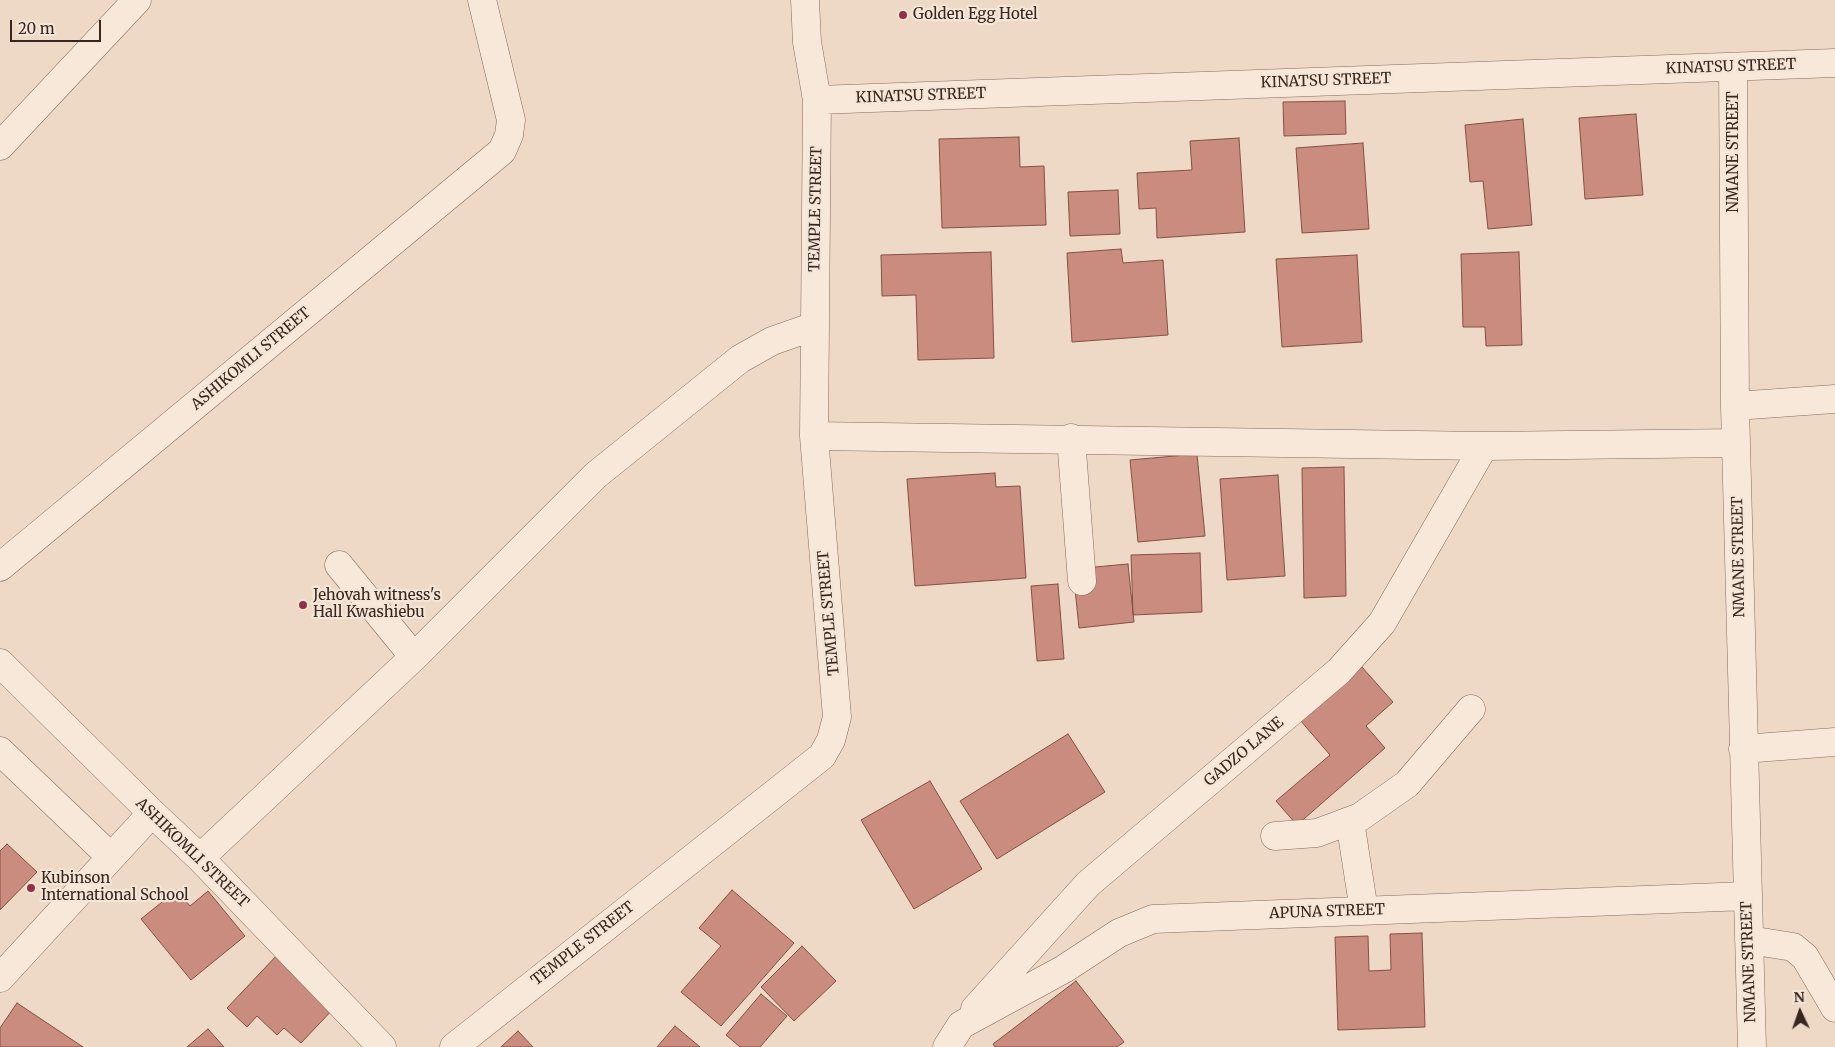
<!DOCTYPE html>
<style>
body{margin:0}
#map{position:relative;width:1835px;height:1047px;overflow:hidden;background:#edd9c6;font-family:Merriweather,serif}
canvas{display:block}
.north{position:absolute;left:1775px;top:987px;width:50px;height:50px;-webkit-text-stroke:4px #f4e5d6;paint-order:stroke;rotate:357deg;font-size:14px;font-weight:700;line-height:20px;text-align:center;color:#382620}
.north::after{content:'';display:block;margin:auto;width:18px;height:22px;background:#382620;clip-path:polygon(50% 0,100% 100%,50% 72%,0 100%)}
.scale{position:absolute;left:10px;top:20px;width:91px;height:22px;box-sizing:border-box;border:2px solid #382620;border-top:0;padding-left:6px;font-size:15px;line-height:18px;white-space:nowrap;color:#382620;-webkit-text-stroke:4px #f4e5d6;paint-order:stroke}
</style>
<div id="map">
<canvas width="1835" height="1047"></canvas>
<div class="north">N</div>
<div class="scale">20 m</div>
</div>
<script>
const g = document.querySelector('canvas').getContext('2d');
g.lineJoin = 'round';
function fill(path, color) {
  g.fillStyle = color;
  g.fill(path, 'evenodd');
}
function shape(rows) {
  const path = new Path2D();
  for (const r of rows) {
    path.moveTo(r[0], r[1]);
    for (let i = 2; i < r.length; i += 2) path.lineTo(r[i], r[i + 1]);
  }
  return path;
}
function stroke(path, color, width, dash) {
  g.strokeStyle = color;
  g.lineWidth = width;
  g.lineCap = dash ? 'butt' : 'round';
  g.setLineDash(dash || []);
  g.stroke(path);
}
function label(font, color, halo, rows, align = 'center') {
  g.font = font + ' Merriweather,serif';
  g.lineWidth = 4.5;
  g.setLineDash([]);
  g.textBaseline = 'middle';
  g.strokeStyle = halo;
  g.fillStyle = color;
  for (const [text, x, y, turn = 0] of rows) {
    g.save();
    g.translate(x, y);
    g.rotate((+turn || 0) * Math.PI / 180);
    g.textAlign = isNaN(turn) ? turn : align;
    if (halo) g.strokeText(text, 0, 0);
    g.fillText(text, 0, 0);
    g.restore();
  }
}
const building = shape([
 [1345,101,1346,134,1284,136,1283,102,1345,101],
 [1636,114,1643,195,1585,199,1579,118,1636,114],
 [1523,119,1532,225,1488,229,1483,181,1470,182,1465,125,1523,119],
 [1019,137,1020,167,1044,166,1046,225,942,228,939,139,1019,137],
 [1239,138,1245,232,1157,238,1156,208,1139,209,1137,173,1192,170,1190,141,1239,138],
 [1363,143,1369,229,1302,233,1296,148,1363,143],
 [1118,190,1120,234,1070,236,1068,192,1118,190],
 [1121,249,1123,263,1163,260,1168,335,1072,342,1067,253,1121,249],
 [991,252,994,358,918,360,916,295,882,296,881,255,991,252],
 [1519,252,1522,345,1486,346,1485,327,1463,327,1461,254,1519,252],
 [1357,255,1362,342,1282,347,1276,259,1357,255],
 [1197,454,1205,536,1138,542,1130,460,1197,454],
 [1344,467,1346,596,1304,598,1302,468,1344,467],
 [995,473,996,487,1020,486,1026,578,915,586,907,479,995,473],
 [1278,475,1285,576,1227,580,1220,479,1278,475],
 [1200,553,1202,612,1133,615,1131,555,1200,553],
 [1128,564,1134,622,1079,628,1073,569,1128,564],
 [1058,584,1064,659,1037,661,1031,586,1058,584],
 [1361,666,1393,702,1366,726,1385,748,1297,825,1276,801,1330,755,1300,720,1361,666],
 [1068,734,1105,792,997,859,960,801,1068,734],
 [930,781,982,869,914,909,861,820,930,781],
 [7,844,37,872,0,910,0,851,7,844],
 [177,890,190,906,208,891,245,936,191,980,141,919,177,890],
 [732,890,794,943,721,1026,681,992,721,946,699,928,732,890],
 [1422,933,1425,1027,1338,1030,1335,937,1368,936,1369,971,1391,970,1390,934,1422,933],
 [802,946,836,981,794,1021,761,987,802,946],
 [279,953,336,1006,301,1043,284,1028,277,1035,257,1016,247,1027,227,1008,279,953],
 [1076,981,1124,1042,1117,1047,995,1047,993,1044,1076,981],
 [761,994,787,1016,760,1047,740,1047,726,1035,761,994],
 [17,1003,83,1047,0,1047,0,1028,17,1003],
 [675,1026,700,1047,657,1047,675,1026],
 [208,1029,224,1047,187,1047,208,1029],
 [518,1031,533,1047,501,1047,518,1031]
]);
fill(building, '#c98c7e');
stroke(building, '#864f43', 1);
const minor = shape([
 [1733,67,1735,406,1752,1047],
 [817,100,1835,63],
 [0,146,137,0],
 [1735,406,1835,399],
 [814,436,1484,446,1736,443],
 [1071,438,1082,581],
 [339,565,414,657],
 [0,567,502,151,509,135,511,120,482,0],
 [0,663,152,813,200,858,382,1047],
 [1743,749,1835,742],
 [0,751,111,857],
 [1350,821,1364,911],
 [1275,836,1317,833,1360,817,1407,784,1471,709],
 [200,858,414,657,596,475,740,359,772,341,815,326],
 [1749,940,1793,947,1805,957,1835,1008],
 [0,978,152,813],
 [975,1009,1088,884,1339,671,1382,623,1484,446],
 [454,1047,822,756,831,740,837,717,814,436,817,100,807,42,805,0],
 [947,1047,961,1025,1064,969,1119,933,1153,919,1747,896]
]);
stroke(minor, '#886a5c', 29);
stroke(minor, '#f8e8d9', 28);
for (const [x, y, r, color] of [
 [903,15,5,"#942f46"],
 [303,605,5,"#942f46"],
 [31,888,5,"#942f46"]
]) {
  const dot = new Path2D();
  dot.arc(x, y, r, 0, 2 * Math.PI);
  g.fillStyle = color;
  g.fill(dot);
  stroke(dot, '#f4e5d6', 2);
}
label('15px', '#382620', '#f4e5d6', [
 ["Golden Egg Hotel",913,15],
 ["Jehovah witness's",313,596],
 ["Hall Kwashiebu",313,613],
 ["Kubinson",41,879],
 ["International School",41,896]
], 'left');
label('15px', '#382620', '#f4e5d6', [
 ["KINATSU STREET",1731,67,-2],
 ["KINATSU STREET",1326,81,-2],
 ["KINATSU STREET",921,96,-2],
 ["NMANE STREET",1734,152,-90],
 ["TEMPLE STREET",816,209,-89],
 ["ASHIKOMLI STREET",251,359,-40],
 ["NMANE STREET",1739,557,-91],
 ["TEMPLE STREET",829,613,-95],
 ["GADZO LANE",1244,752,-40],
 ["ASHIKOMLI STREET",192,853,44],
 ["APUNA STREET",1327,912,-2],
 ["TEMPLE STREET",583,944,-38],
 ["NMANE STREET",1749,962,-92]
]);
</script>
